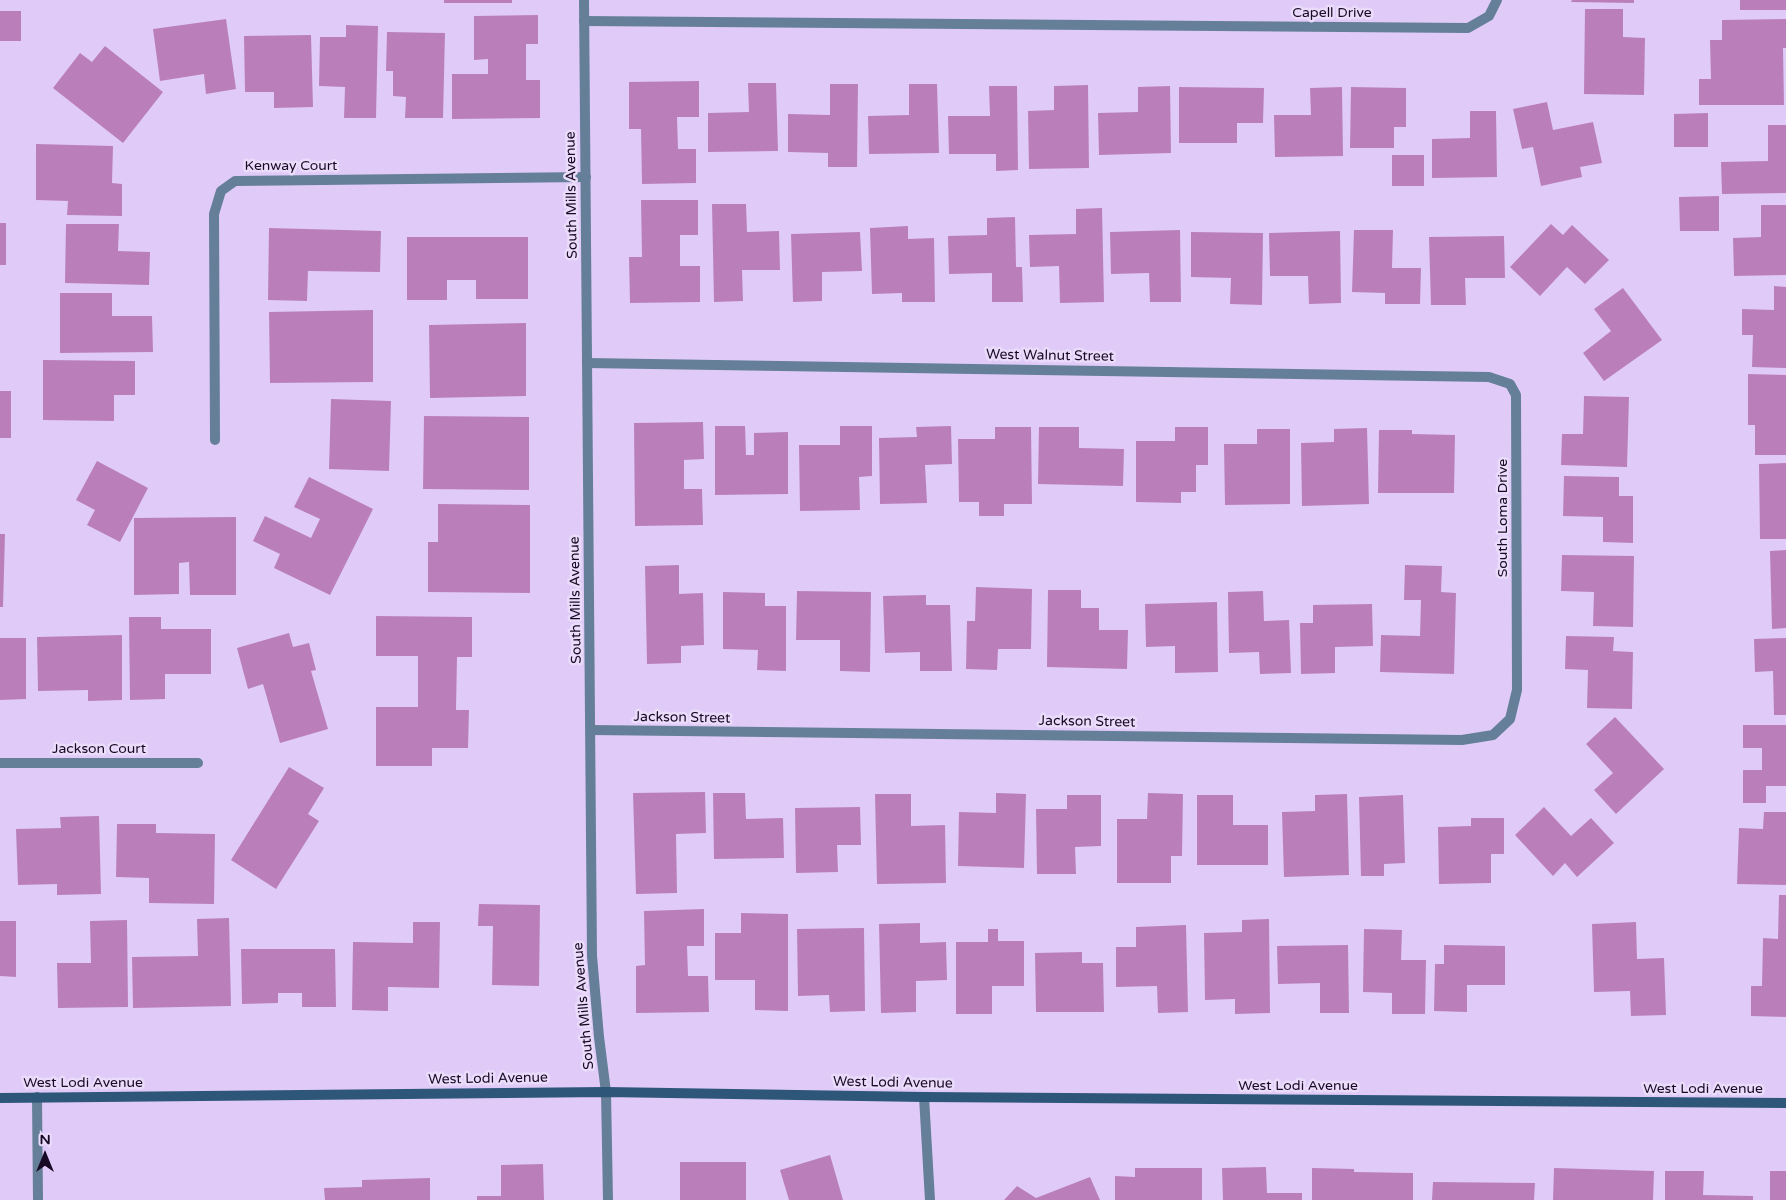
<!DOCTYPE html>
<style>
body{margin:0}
#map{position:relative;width:1786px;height:1200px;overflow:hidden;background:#e0cbf8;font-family:"Varela Round",sans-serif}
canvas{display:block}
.north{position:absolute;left:20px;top:1130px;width:50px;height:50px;-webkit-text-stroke:4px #eadcfa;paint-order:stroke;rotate:0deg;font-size:14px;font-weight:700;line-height:20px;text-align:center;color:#180a24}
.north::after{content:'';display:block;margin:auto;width:18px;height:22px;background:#180a24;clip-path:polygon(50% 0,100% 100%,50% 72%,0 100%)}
</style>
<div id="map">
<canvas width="1786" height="1200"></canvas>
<div class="north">N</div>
</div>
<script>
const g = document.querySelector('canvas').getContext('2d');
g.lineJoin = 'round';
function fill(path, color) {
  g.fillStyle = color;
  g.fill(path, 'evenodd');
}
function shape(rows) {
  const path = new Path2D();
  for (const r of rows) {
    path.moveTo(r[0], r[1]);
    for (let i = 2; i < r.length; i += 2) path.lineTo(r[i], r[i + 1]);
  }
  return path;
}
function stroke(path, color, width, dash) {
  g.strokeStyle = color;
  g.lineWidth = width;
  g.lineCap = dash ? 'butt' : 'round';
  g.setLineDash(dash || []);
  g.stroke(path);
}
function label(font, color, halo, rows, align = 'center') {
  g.font = font + ' "Varela Round",sans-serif';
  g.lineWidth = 5;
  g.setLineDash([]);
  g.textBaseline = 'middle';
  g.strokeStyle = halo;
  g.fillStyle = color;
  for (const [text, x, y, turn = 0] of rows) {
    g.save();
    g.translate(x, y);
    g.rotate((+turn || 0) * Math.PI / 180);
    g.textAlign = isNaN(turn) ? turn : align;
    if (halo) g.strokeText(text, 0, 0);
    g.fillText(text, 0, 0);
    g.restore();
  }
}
fill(shape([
 [444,0,512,0,512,3,444,3],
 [1572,0,1634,0,1634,3,1571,2],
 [1740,0,1786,0,1786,10,1740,10],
 [1585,9,1623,9,1623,37,1645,38,1644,95,1584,94],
 [0,11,21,11,21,41,0,41],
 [538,15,538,44,526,44,526,80,540,80,540,118,452,119,452,74,488,74,488,59,474,60,474,16],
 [226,19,236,89,206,94,204,74,160,81,153,29],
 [1786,19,1786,48,1783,48,1784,105,1699,105,1699,79,1711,79,1710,40,1722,40,1722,20],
 [346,25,378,26,376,118,344,118,345,87,319,86,320,37,346,37],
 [387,32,445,33,443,118,405,118,406,97,393,96,393,71,386,71],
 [311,35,313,107,274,108,274,92,245,92,244,36],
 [105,46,163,92,123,143,53,88,80,53,92,62],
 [699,81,699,117,677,117,678,149,696,149,696,183,642,184,641,129,629,129,629,82],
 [748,83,776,83,778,151,708,152,708,113,749,112],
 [830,84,858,84,857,167,828,167,828,153,788,152,788,114,830,115],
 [909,84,937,84,939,153,869,154,868,116,909,115],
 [1088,85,1089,168,1029,169,1028,111,1054,110,1054,86],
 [989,86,1017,86,1018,170,996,171,996,154,949,154,948,116,990,116],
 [1170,86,1171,153,1099,155,1098,113,1138,112,1138,87],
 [1179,87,1264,88,1263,123,1237,123,1237,143,1179,143],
 [1342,87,1343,156,1275,157,1274,115,1311,115,1310,88],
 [1351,87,1406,88,1406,127,1394,127,1394,148,1350,148],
 [1547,102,1553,130,1593,122,1602,163,1580,167,1582,177,1541,186,1533,147,1522,149,1513,109],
 [1470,111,1496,111,1497,177,1432,178,1432,139,1470,138],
 [1708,113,1708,147,1674,147,1674,114],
 [1768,125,1786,125,1786,193,1722,194,1721,162,1768,161],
 [36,144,113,146,112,183,122,184,122,216,67,215,68,201,36,200],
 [1392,155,1424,155,1424,186,1392,186],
 [1719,196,1719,231,1680,231,1679,197],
 [641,200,698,200,698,235,680,235,680,266,700,266,700,302,630,303,629,257,642,257],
 [712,204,746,204,747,232,779,231,780,270,742,270,743,301,714,302],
 [1761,205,1786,205,1786,275,1734,276,1733,238,1761,237],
 [1102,208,1104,302,1060,303,1059,266,1030,267,1029,235,1076,234,1076,209],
 [1015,217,1016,267,1022,267,1023,302,992,302,992,273,949,274,948,236,987,235,987,218],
 [0,223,6,223,6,265,0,265],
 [66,224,119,224,118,251,150,252,149,285,65,283],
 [1551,224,1563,235,1572,225,1609,260,1585,284,1567,267,1540,296,1510,267],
 [908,226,908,239,934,238,935,302,902,302,902,293,872,294,870,228],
 [269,228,381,231,380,272,308,271,307,301,268,300],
 [1180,230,1181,302,1150,302,1149,273,1111,274,1110,232],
 [1354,230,1393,230,1392,268,1421,268,1420,304,1385,304,1385,293,1352,292],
 [1340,231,1341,303,1309,304,1308,276,1270,276,1269,233],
 [860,232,862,271,822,272,822,301,793,302,791,234],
 [1191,232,1263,233,1262,305,1230,304,1231,278,1191,277],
 [1504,236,1505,278,1465,278,1466,305,1431,305,1429,237],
 [407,237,528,237,528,299,476,299,476,280,447,280,447,300,407,300],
 [1774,286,1786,287,1786,368,1752,367,1753,335,1742,335,1742,309,1774,310],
 [1623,288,1662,340,1604,381,1583,353,1611,331,1594,309],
 [60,293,112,293,112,316,152,316,153,352,60,353],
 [373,310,373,382,270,383,269,312],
 [526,323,526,396,430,398,429,325],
 [43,360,135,361,135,395,114,395,114,421,43,420],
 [1748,374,1786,375,1786,455,1755,455,1755,425,1748,425],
 [0,391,11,391,11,438,0,438],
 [1584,396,1629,397,1627,467,1561,465,1562,434,1583,434],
 [331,399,391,401,389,471,329,469],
 [424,416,529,417,529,490,423,489],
 [703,422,704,459,684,460,684,489,702,489,703,525,635,526,634,423],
 [715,426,745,426,746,455,754,455,754,433,788,432,788,494,715,495],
 [840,426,872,426,872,476,859,477,860,510,800,511,799,445,840,445],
 [951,426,952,464,925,465,927,503,880,504,879,438,917,437,916,427],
 [995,427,1031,427,1032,504,1004,504,1004,516,979,516,979,502,959,502,958,439,995,439],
 [1039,427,1079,427,1079,448,1124,449,1123,486,1038,484],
 [1175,427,1208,427,1208,465,1196,465,1196,492,1181,492,1181,503,1136,502,1136,441,1175,441],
 [1367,428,1369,504,1302,506,1301,443,1334,442,1334,429],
 [1257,429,1290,429,1290,504,1225,505,1224,444,1257,444],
 [1379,430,1412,430,1412,434,1455,435,1454,493,1378,493],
 [97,461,148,488,120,542,87,525,95,510,76,500],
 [1786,463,1786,539,1760,539,1759,464],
 [1564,476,1619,477,1619,496,1633,496,1633,543,1603,542,1603,517,1563,516],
 [309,477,373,509,330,595,274,568,280,554,253,541,265,516,311,538,320,519,294,507],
 [438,504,530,505,530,593,428,592,428,542,438,542],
 [236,517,236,595,190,595,189,562,179,563,179,594,134,595,134,518],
 [0,534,5,534,3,607,0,607],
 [1786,550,1786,628,1772,629,1770,551],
 [1562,555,1634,556,1633,627,1593,626,1594,592,1561,591],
 [679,565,679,594,703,593,704,645,681,646,681,663,647,664,645,566],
 [1405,565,1442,566,1441,592,1456,593,1454,674,1380,672,1381,635,1420,636,1421,600,1404,600],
 [976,587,1032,589,1031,649,998,649,997,670,966,669,967,621,975,621],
 [1048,590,1081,590,1081,608,1099,608,1099,630,1128,630,1127,669,1047,667],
 [797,591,871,592,870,672,840,671,840,640,796,640],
 [1263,591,1264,621,1289,620,1291,673,1260,674,1259,652,1229,653,1228,592],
 [723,592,765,593,765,606,786,606,786,671,757,670,758,650,723,649],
 [926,595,926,605,950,605,952,671,920,671,920,652,885,653,883,596],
 [1217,602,1218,672,1175,673,1175,646,1146,647,1145,604],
 [1372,604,1373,646,1335,647,1335,673,1301,674,1300,623,1313,623,1313,605],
 [376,616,472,617,472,657,457,657,456,710,469,710,468,748,432,748,432,766,376,766,376,707,418,707,418,656,376,656],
 [129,617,161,617,161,629,211,629,211,674,165,674,165,699,130,700],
 [289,633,293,647,309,643,316,670,311,671,328,729,280,743,263,684,248,689,237,648],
 [122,635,122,700,88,701,88,690,38,691,37,637],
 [1566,636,1614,637,1613,651,1633,652,1632,709,1587,708,1588,670,1565,669],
 [0,638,26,638,26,699,0,700],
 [1786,638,1786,715,1774,715,1773,671,1755,672,1754,639],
 [1615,717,1664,769,1616,814,1594,790,1613,773,1586,744],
 [1743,725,1786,725,1786,786,1766,786,1766,803,1743,803,1743,770,1762,770,1762,748,1743,748],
 [289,767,324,788,308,814,319,821,276,889,231,860],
 [705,792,706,833,676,834,677,893,636,894,633,793],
 [713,793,745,793,746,819,783,818,784,858,714,859],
 [996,793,1026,794,1024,868,958,866,959,812,996,813],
 [1148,793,1183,794,1182,856,1171,856,1171,883,1117,883,1117,819,1147,819],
 [875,794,911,794,911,826,945,825,946,883,877,884],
 [1347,794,1349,875,1284,877,1282,812,1315,811,1315,795],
 [1067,795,1101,795,1101,846,1075,847,1076,874,1037,874,1036,809,1067,809],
 [1197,795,1233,795,1233,825,1268,825,1268,865,1197,865],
 [1403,795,1405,863,1384,864,1384,876,1361,876,1359,797],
 [860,807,861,845,837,845,838,872,796,873,795,808],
 [1544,807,1571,836,1591,818,1614,843,1577,877,1565,863,1553,876,1515,835],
 [1764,812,1786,812,1786,885,1737,884,1739,828,1763,829],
 [99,816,101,894,57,895,57,884,18,885,16,829,61,828,60,817],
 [1471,818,1504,818,1504,854,1491,854,1491,883,1439,884,1438,827,1471,826],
 [117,824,156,824,156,833,215,834,214,904,149,903,149,878,116,877],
 [1779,895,1786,895,1786,1017,1751,1016,1751,986,1762,986,1763,938,1778,939],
 [479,904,540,905,539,986,492,985,493,926,478,926],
 [704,909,704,946,687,946,688,976,708,976,709,1012,636,1013,636,966,645,965,644,911],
 [741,913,788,914,788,1011,755,1010,755,980,715,980,715,933,741,933],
 [229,918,231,1006,133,1008,132,957,198,956,197,919],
 [1269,919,1270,1013,1235,1014,1235,999,1205,1000,1204,933,1242,932,1242,920],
 [127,920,128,1007,58,1008,57,963,91,963,90,921],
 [0,921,16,921,16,977,0,976],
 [413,922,440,922,439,988,388,987,388,1011,352,1010,353,942,413,943],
 [1636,922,1637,959,1664,958,1666,1015,1631,1016,1630,991,1594,992,1592,924],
 [920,923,920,943,946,942,947,980,916,981,916,1012,881,1013,879,924],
 [1186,925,1188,1012,1158,1013,1157,986,1116,987,1116,947,1136,947,1136,927],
 [864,928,865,1011,830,1012,829,995,798,996,797,929],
 [988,929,998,929,998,941,1024,941,1024,986,992,986,992,1014,956,1014,956,942,988,942],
 [1364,929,1402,930,1401,960,1426,960,1425,1014,1392,1014,1392,993,1363,992],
 [1348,945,1349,1013,1320,1013,1320,983,1278,984,1277,946],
 [1444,945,1505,946,1505,985,1467,985,1467,1012,1434,1011,1435,964,1444,964],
 [241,949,335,949,336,1007,302,1007,302,993,278,993,278,1003,242,1004],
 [1082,952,1082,963,1103,963,1104,1012,1036,1012,1035,953],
 [830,1155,843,1200,789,1200,780,1170],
 [680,1162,746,1162,746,1200,680,1200],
 [543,1164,544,1200,477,1200,477,1196,501,1196,501,1165],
 [1266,1167,1267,1193,1302,1193,1302,1200,1223,1200,1222,1168],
 [1135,1168,1202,1168,1202,1200,1115,1200,1115,1176,1135,1177],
 [1312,1168,1354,1169,1354,1172,1413,1173,1413,1200,1312,1200],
 [1554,1168,1654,1171,1653,1200,1553,1200],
 [1665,1171,1704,1171,1703,1195,1753,1196,1753,1200,1665,1200],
 [1770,1171,1786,1171,1786,1200,1770,1200],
 [1090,1177,1100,1200,1004,1200,1017,1186,1036,1198],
 [430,1178,430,1200,325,1200,324,1188,362,1187,362,1180],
 [1433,1182,1535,1183,1534,1200,1432,1200]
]), '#ba7fbb');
stroke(shape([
 [584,21,1468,28,1489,16,1497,0],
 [587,363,1489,377,1510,384,1516,395,1517,690,1510,719,1493,735,1462,740,591,730],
 [215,440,214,214,221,191,235,181,586,177],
 [0,763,198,763],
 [37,1097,38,1200],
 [924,1097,930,1200]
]), '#657f98', 10);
stroke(shape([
 [584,0,592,956,599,1037,606,1092,608,1200]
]), '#657f98', 10);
stroke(shape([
 [0,1098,606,1092,924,1097,1786,1103]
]), '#2d5678', 10);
label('14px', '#180a24', '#eadcfa', [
 ["Capell Drive",1332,13],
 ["Kenway Court",291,166],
 ["South Mills Avenue",572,195,-91],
 ["West Walnut Street",1050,356,1],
 ["South Loma Drive",1503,518,-90],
 ["South Mills Avenue",576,600,-91],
 ["Jackson Street",682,718,1],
 ["Jackson Street",1087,722,1],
 ["Jackson Court",99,749],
 ["South Mills Avenue",584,1006,-95],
 ["West Lodi Avenue",488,1079,-1],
 ["West Lodi Avenue",83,1083],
 ["West Lodi Avenue",893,1083,1],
 ["West Lodi Avenue",1298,1086],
 ["West Lodi Avenue",1703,1089]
]);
</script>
